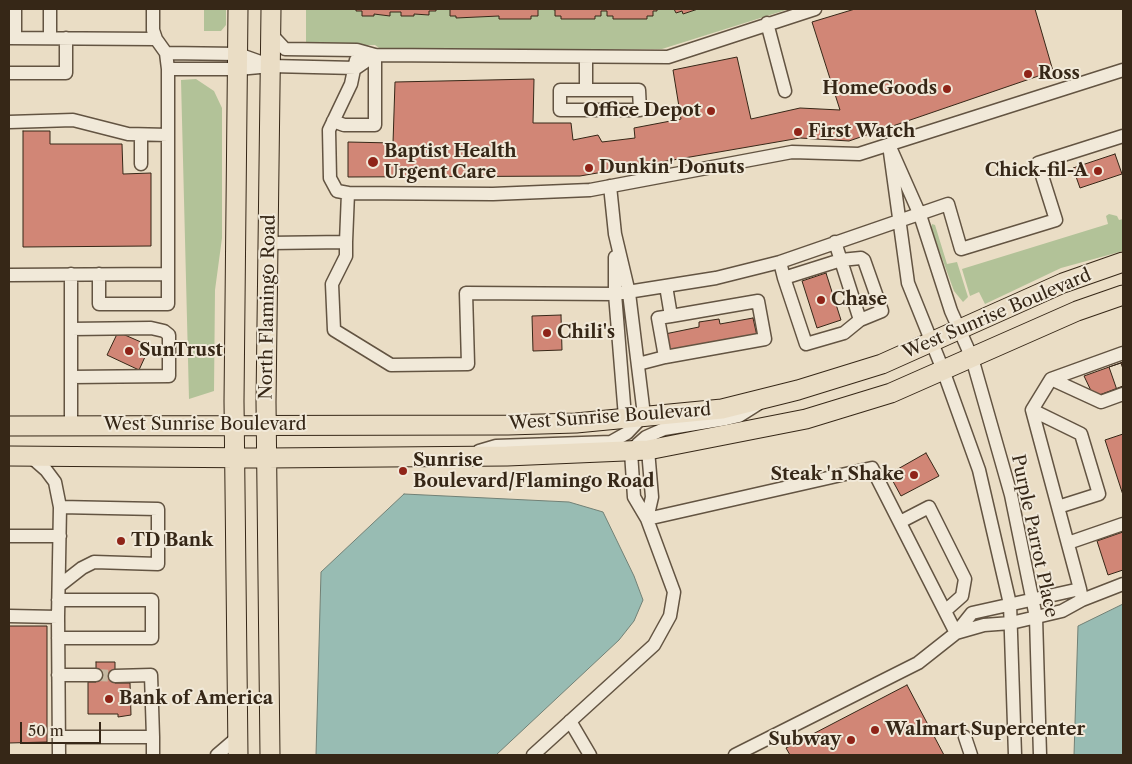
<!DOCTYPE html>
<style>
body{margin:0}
#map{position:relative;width:1132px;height:764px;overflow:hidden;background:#eaddc5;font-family:"Libre Caslon Text",serif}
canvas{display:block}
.frame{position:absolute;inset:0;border:10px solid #362717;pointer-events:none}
.scale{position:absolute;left:20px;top:722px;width:81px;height:22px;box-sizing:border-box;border:2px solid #362717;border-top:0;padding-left:6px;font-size:15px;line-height:18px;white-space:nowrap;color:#362717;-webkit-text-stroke:4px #f1e9d9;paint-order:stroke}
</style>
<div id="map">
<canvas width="1132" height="764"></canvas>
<div class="frame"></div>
<div class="scale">50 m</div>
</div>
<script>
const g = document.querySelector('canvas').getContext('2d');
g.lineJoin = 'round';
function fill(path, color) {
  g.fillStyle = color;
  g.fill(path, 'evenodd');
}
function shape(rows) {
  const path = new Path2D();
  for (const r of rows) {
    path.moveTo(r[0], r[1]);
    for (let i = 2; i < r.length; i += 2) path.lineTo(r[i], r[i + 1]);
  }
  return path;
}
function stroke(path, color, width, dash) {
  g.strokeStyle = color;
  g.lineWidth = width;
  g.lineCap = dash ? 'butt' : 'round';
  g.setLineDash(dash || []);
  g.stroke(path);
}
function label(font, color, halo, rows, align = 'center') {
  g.font = font + ' "Libre Caslon Text",serif';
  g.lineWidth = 4;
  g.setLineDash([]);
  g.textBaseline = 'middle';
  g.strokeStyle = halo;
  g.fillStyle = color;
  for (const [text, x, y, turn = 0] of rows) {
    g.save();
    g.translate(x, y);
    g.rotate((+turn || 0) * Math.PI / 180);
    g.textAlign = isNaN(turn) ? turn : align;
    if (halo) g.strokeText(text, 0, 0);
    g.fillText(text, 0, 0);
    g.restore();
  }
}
fill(shape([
 [204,9,226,9,226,25,221,31,204,31],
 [306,9,356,9,356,11,362,11,362,16,374,16,374,14,389,16,390,12,401,12,402,16,413,16,414,14,429,15,429,11,436,11,436,9,450,9,450,16,456,16,457,18,499,16,531,19,531,16,538,16,538,9,551,9,595,16,601,16,601,11,607,11,607,16,613,16,613,19,646,19,647,16,657,9,674,9,676,13,682,11,683,14,698,9,789,9,662,49,382,50,375,45,306,46],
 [196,79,214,91,222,108,222,238,215,290,214,391,189,399,181,80],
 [1109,214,1117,216,1119,220,1123,219,1123,251,1061,268,985,304,979,292,970,296,962,269,1108,224,1106,216],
 [932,224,935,225,947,264,957,262,968,297,963,302,954,291,931,228]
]), '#b2c298');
const water = shape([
 [404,494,569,502,603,512,634,576,643,600,634,621,619,640,496,755,316,755,321,572,404,494],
 [1123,604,1123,755,1074,755,1078,626,1123,604]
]);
fill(water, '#98bcb3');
stroke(water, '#718075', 1);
const building = shape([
 [356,9,436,9,436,11,429,11,429,15,414,14,414,16,401,16,401,12,390,12,390,16,374,14,374,16,362,16,362,11,356,11,356,9],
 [450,9,538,9,538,16,531,16,531,19,499,19,499,16,456,18,456,16,450,16,450,9],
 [551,9,657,9,657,11,653,11,653,16,647,16,647,19,613,19,613,16,607,16,607,11,601,11,601,16,595,16,595,19,561,19,561,16,555,16,555,10,551,9],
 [674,9,698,9,683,14,682,11,676,13,674,9],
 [855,9,1035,9,1053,71,849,141,800,138,580,176,348,177,348,142,393,143,395,82,534,79,533,123,571,123,573,140,598,135,602,142,635,138,634,128,681,119,673,70,737,57,751,119,800,108,840,110,812,22,855,9],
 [23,131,50,131,50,144,122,144,123,174,151,173,151,246,23,247,23,131],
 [1115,154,1122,174,1080,188,1073,168,1115,154],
 [826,273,841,320,817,328,802,281,826,273],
 [561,315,562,350,533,351,532,316,561,315],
 [753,318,757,336,669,353,665,334,699,327,699,322,719,319,720,324,753,318],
 [118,332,150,346,139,370,107,355,118,332],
 [1123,362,1123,386,1094,397,1084,376,1123,362],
 [1121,363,1123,369,1123,391,1118,393,1109,367,1121,363],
 [1123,434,1123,495,1105,440,1123,434],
 [926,453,939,476,901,496,889,474,926,453],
 [1123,532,1123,570,1108,575,1097,541,1123,532],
 [9,626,47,626,47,742,9,743,9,626],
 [96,662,115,662,115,683,130,683,131,715,118,717,118,714,88,714,88,682,96,682,96,662],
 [907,685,944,755,790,755,786,748,907,685]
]);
fill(building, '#d18676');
stroke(building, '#362717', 1);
stroke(shape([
 [96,675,115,676]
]), '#c6b9a2', 12, [12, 6]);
const minor = shape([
 [15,9,15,38],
 [50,9,50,38],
 [153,9,153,30,156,39],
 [767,23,785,91],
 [271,34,285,49,357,50,375,55,668,57,815,9],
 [9,38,156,39,166,53,168,69,168,274,9,275],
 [166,53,238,54,266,64],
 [168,69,238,69,271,66,356,68,375,55],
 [9,73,66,73,66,38],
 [586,90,560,90,560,110,640,110,639,90,586,90,586,57],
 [333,121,344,125,375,125,375,55],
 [9,122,73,120,128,134,168,135],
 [141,136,141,164],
 [348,193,337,191,330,178,329,130,351,84,356,60],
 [346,242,346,256,332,284,334,330,391,365,468,364,466,293,615,294,716,278,780,262,948,204,961,249,1056,220,1038,163,1123,136],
 [835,242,860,320],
 [269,243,346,242,348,193,493,194,590,190,792,152,859,154,1123,70],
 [615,257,615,294,625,417],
 [780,262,784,278,806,344,844,333,860,320,882,311,864,260,861,258,841,260,784,278],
 [71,274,71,425],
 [99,274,99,304,168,304,168,274],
 [666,286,671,316,658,318,665,357,765,339,758,301,671,316],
 [71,329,151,328,164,331,169,335,169,376,71,377],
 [638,364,665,357],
 [1051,379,1101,402,1123,394],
 [1032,410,1081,434,1099,494,1058,507],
 [479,451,496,446,611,442,627,433,644,415,629,293,615,234,610,186],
 [647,519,634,497,631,452,638,444,646,437,664,429,726,419,739,416,758,404],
 [647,519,652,497,648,450],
 [900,522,929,507,965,579,962,596,945,611],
 [9,536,60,536],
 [1068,543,1123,524],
 [59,586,82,568,94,562,158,564,158,509,60,507],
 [1080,589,1032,410,1051,379,1123,353],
 [1080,589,1082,600,1062,611,1011,623,984,625,956,633,972,613,1080,589],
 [1082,600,1123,584],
 [9,616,58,617,60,507,55,482,46,470,30,456],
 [58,617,59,755],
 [58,638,152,638,152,600,58,600],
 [58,675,96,675],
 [570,721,590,755],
 [59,737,153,737,151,675,115,676],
 [153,737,153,755],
 [965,737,971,755],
 [217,755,238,737],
 [533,755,654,645,670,616,674,592,647,519,872,468,956,633,918,663,735,755],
 [1015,755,1010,604,979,470,943,370,908,283,889,145,920,215,951,311,972,358,1011,495,1036,617,1040,755]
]);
const highway = shape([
 [9,426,508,425,576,423,722,409,798,390,882,364,1063,283,1123,262],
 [9,456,267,458,507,456,648,450,806,419,891,393,1077,311,1123,295],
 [238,755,234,401,238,9],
 [270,755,266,402,271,9]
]);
stroke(minor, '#635442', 15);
stroke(highway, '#362717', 21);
stroke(minor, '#f1e9d9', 12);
stroke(highway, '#eaddc5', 19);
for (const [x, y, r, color] of [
 [1028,74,5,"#8f2418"],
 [947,89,5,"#8f2418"],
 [711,111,5,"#8f2418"],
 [798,132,5,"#8f2418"],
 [373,162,6,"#8f2418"],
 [589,168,5,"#8f2418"],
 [1098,171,5,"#8f2418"],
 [821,300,5,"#8f2418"],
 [547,333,5,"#8f2418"],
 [129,351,5,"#8f2418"],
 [403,471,5,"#8f2418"],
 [914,475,5,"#8f2418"],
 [121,541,5,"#8f2418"],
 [109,699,5,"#8f2418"],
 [875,730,5,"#8f2418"],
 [851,740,5,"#8f2418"]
]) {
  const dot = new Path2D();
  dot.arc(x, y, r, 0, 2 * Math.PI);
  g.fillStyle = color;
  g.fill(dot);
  stroke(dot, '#f1e9d9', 2);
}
label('bold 18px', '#362717', '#f1e9d9', [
 ["Ross",1038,74],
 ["HomeGoods",937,89,"right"],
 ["Office Depot",701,111,"right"],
 ["First Watch",808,132],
 ["Baptist Health",384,152],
 ["Urgent Care",384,173],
 ["Dunkin' Donuts",599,168],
 ["Chick-fil-A",1088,171,"right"],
 ["Chase",831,300],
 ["Chili's",557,333],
 ["SunTrust",139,351],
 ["Sunrise",413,461],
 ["Boulevard/Flamingo Road",413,482],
 ["Steak 'n Shake",904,475,"right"],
 ["TD Bank",131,541],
 ["Bank of America",119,699],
 ["Walmart Supercenter",885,730],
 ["Subway",841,740,"right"]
], 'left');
label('18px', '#362717', '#f1e9d9', [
 ["North Flamingo Road",268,307,-89],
 ["West Sunrise Boulevard",997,314,-23],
 ["West Sunrise Boulevard",610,417,-4],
 ["West Sunrise Boulevard",205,425],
 ["Purple Parrot Place",1034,536,78]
]);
</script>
